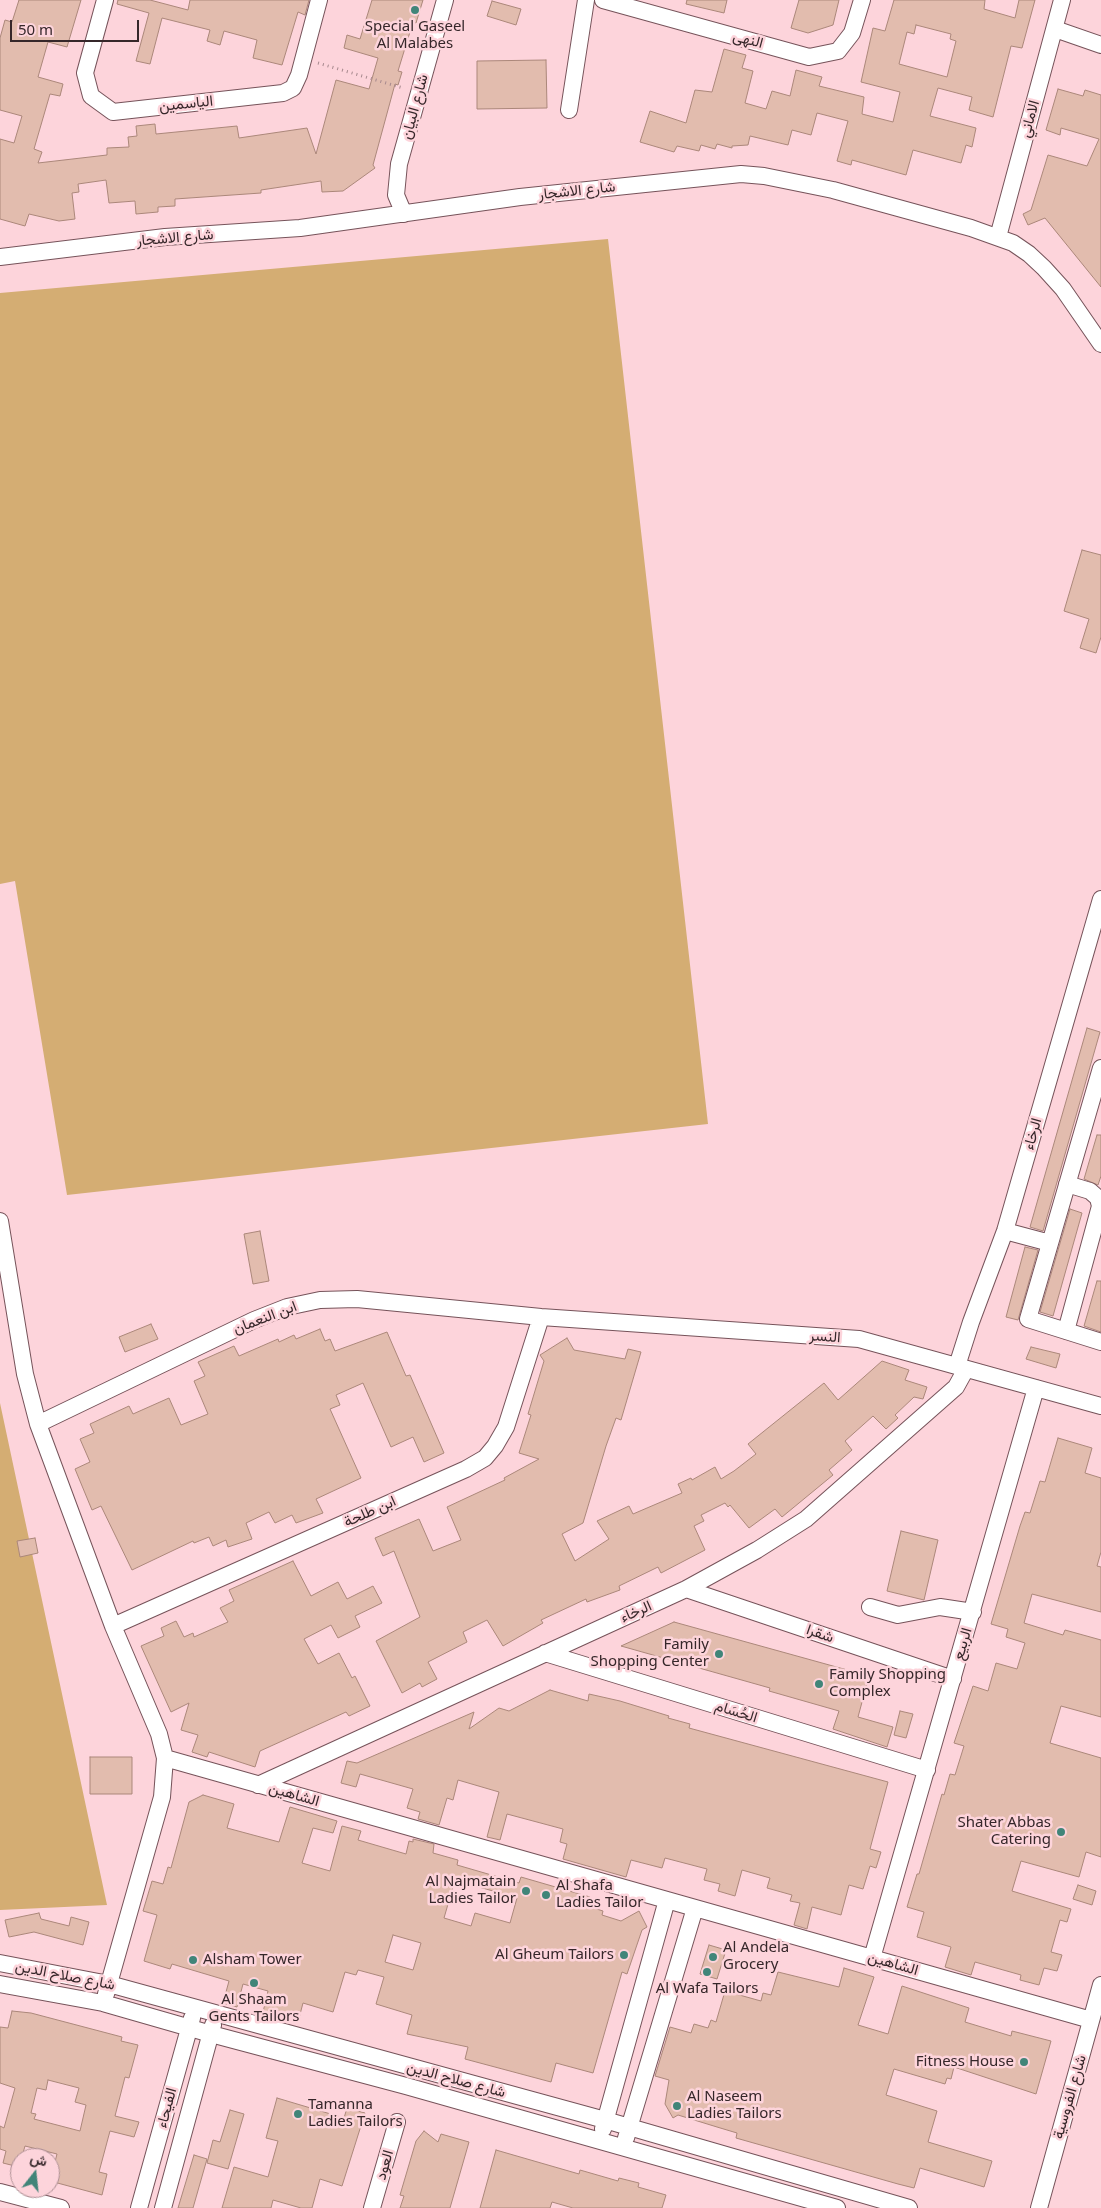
<!DOCTYPE html>
<meta charset="utf-8">
<style>
body{margin:0}
#map{position:relative;width:1101px;height:2208px;overflow:hidden;background:#fdd4db;font-family:"Noto Sans",Vazirmatn,sans-serif}
canvas{display:block}
.north{position:absolute;left:10px;top:2148px;width:50px;height:50px;box-sizing:border-box;background:#fdd4db;border:1px solid #ad8f94;border-radius:50%;rotate:16deg;font-size:14px;font-weight:700;line-height:20px;text-align:center;color:#36272a}
.north::after{content:'';display:block;margin:auto;width:18px;height:22px;background:#418579;clip-path:polygon(50% 0,100% 100%,50% 72%,0 100%)}
.scale{position:absolute;left:10px;top:20px;width:129px;height:22px;box-sizing:border-box;border:2px solid #36272a;border-top:0;padding-left:6px;font-size:15px;line-height:18px;white-space:nowrap;color:#36272a;-webkit-text-stroke:4px #fdd4db;paint-order:stroke}
</style>
<div id="map">
<canvas width="1101" height="2208"></canvas>
<div class="north">ش</div>
<div class="scale">50 m</div>
</div>
<script>
const g = document.querySelector('canvas').getContext('2d');
g.lineJoin = 'round';
function fill(path, color) {
  g.fillStyle = color;
  g.fill(path, 'evenodd');
}
function shape(rows) {
  const path = new Path2D();
  for (const r of rows) {
    path.moveTo(r[0], r[1]);
    for (let i = 2; i < r.length; i += 2) path.lineTo(r[i], r[i + 1]);
  }
  return path;
}
function stroke(path, color, width, dash) {
  g.strokeStyle = color;
  g.lineWidth = width;
  g.lineCap = dash ? 'butt' : 'round';
  g.setLineDash(dash || []);
  g.stroke(path);
}
function label(font, color, halo, rows, align = 'center') {
  g.font = font + ' "Noto Sans",Vazirmatn,sans-serif';
  g.lineWidth = 5;
  g.setLineDash([]);
  g.textBaseline = 'middle';
  g.strokeStyle = halo;
  g.fillStyle = color;
  for (const [text, x, y, turn = 0] of rows) {
    g.save();
    g.translate(x, y);
    g.rotate((+turn || 0) * Math.PI / 180);
    g.textAlign = isNaN(turn) ? turn : align;
    if (halo) g.strokeText(text, 0, 0);
    g.fillText(text, 0, 0);
    g.restore();
  }
}
fill(shape([
 [608,239,708,1124,67,1195,15,881,0,884,0,293],
 [0,1403,107,1905,0,1910]
]), '#d4ad73');
const building = shape([
 [19,0,81,0,67,47,48,42,38,77,63,84,60,96,50,94,34,149,42,152,38,163,107,155,107,148,129,147,128,137,137,136,136,126,155,124,156,134,237,126,239,138,307,128,316,154,336,80,369,89,378,58,344,48,347,35,360,39,372,0,423,0,416,23,413,22,398,71,402,72,398,85,395,84,373,165,375,168,343,191,322,192,321,181,261,190,261,193,175,199,175,206,158,207,158,212,136,214,135,201,109,203,106,180,78,184,79,192,72,193,75,219,59,221,29,214,25,226,0,219,0,139,14,143,22,116,0,110,0,38,5,20,12,22,19,0],
 [118,0,150,0,188,10,190,0,309,0,305,15,298,12,282,65,253,58,257,40,224,31,220,45,207,41,210,30,162,18,150,64,136,61,149,13,117,4,118,0],
 [687,0,727,0,724,13,686,4,687,0],
 [799,0,839,0,833,25,808,33,791,28,799,0],
 [894,0,985,0,984,9,1015,18,1019,0,1035,0,1022,48,1011,46,993,117,969,110,972,97,938,88,930,116,976,128,972,147,966,145,961,163,913,150,906,175,852,160,851,165,837,161,848,121,817,113,811,135,792,130,788,145,750,136,748,145,732,146,732,148,717,144,715,149,701,145,699,151,677,146,674,152,640,142,650,111,686,123,695,90,712,92,724,49,746,55,742,68,753,71,745,103,766,109,772,91,790,96,796,70,822,77,819,86,864,97,862,114,893,122,900,92,861,82,873,28,885,31,894,0],
 [916,25,951,34,950,39,956,41,947,77,899,64,907,32,914,34,916,25],
 [492,1,521,9,516,25,487,16,492,1],
 [546,60,547,108,477,109,477,61,546,60],
 [1058,89,1083,96,1085,90,1101,95,1101,287,1045,218,1028,225,1023,214,1031,210,1048,155,1087,166,1099,139,1061,128,1060,135,1046,130,1058,89],
 [1082,550,1101,555,1101,637,1096,653,1080,648,1089,619,1064,611,1082,550],
 [1087,1028,1100,1032,1043,1231,1030,1227,1087,1028],
 [1097,1135,1101,1135,1101,1176,1098,1185,1084,1179,1097,1135],
 [1070,1209,1082,1213,1053,1316,1040,1312,1070,1209],
 [260,1231,269,1281,253,1284,244,1234,260,1231],
 [1025,1247,1038,1250,1018,1320,1006,1317,1025,1247],
 [1097,1281,1101,1281,1101,1332,1084,1326,1097,1281],
 [151,1324,158,1339,125,1352,119,1337,151,1324],
 [320,1329,325,1341,330,1339,335,1351,387,1332,406,1376,410,1375,444,1453,424,1462,413,1437,391,1447,363,1383,336,1395,340,1405,330,1409,361,1478,316,1499,323,1513,296,1523,292,1515,275,1523,269,1512,246,1523,252,1539,228,1547,226,1540,213,1546,209,1537,194,1543,193,1541,132,1570,101,1506,92,1510,75,1469,90,1462,80,1439,94,1433,90,1424,129,1406,133,1414,169,1398,181,1425,208,1414,194,1381,205,1376,198,1362,234,1346,239,1356,278,1339,279,1342,294,1335,296,1339,320,1329],
 [567,1338,574,1350,625,1359,628,1349,641,1352,621,1420,616,1418,606,1446,583,1523,562,1534,575,1561,609,1539,597,1521,629,1506,633,1514,682,1493,678,1484,691,1478,692,1480,715,1467,721,1479,734,1471,756,1454,748,1444,824,1383,838,1400,882,1361,909,1370,905,1380,927,1387,923,1399,914,1397,895,1415,898,1418,886,1429,873,1416,845,1441,852,1450,829,1470,833,1475,782,1517,775,1509,749,1528,730,1505,728,1507,725,1503,701,1515,704,1521,694,1526,705,1550,661,1573,658,1567,619,1586,620,1590,587,1602,586,1599,541,1620,543,1623,503,1646,487,1620,463,1632,467,1642,428,1662,437,1679,422,1687,420,1683,402,1693,376,1641,420,1617,394,1551,383,1556,375,1538,419,1519,433,1551,461,1540,447,1507,505,1480,504,1478,539,1459,519,1453,531,1415,528,1414,544,1361,540,1355,567,1338],
 [1031,1347,1060,1354,1056,1368,1026,1359,1031,1347],
 [1058,1438,1092,1448,1085,1473,1101,1478,1101,1552,1097,1566,1101,1567,1101,1612,1032,1594,1024,1623,1063,1635,1065,1630,1101,1640,1101,1717,1061,1706,1050,1743,1101,1758,1101,1857,1086,1852,1079,1877,1021,1861,1012,1891,1071,1909,1067,1922,1060,1920,1051,1952,1062,1955,1057,1971,1044,1968,1039,1985,1020,1980,1021,1975,975,1962,971,1975,945,1967,951,1947,917,1937,924,1912,907,1907,917,1874,919,1874,942,1794,944,1795,950,1774,955,1775,964,1746,954,1743,973,1686,988,1691,996,1663,1017,1669,1025,1643,1006,1637,1008,1629,991,1624,1020,1526,1025,1512,1030,1513,1040,1481,1045,1482,1058,1438],
 [901,1531,938,1540,924,1600,887,1591,901,1531],
 [35,1538,38,1553,20,1557,17,1541,35,1538],
 [293,1561,311,1596,338,1582,347,1599,373,1586,382,1603,355,1616,360,1627,338,1638,331,1625,304,1639,318,1664,339,1653,352,1678,355,1676,370,1706,349,1716,346,1712,260,1751,255,1767,209,1752,207,1757,192,1752,198,1735,181,1730,189,1703,171,1712,141,1646,164,1636,161,1628,176,1621,184,1637,193,1633,194,1637,228,1622,220,1608,234,1601,229,1590,293,1561],
 [674,1622,869,1676,858,1717,893,1727,887,1747,833,1729,839,1711,769,1691,770,1688,621,1646,674,1622],
 [550,1690,588,1701,589,1694,620,1701,669,1716,668,1718,690,1724,689,1728,888,1782,870,1849,881,1852,876,1868,870,1866,863,1889,849,1885,841,1915,812,1907,807,1929,794,1925,800,1903,790,1901,792,1895,767,1888,770,1878,742,1870,735,1896,718,1891,720,1884,704,1880,707,1869,665,1858,662,1868,631,1860,626,1877,563,1859,567,1844,560,1842,563,1829,507,1814,500,1840,487,1837,499,1792,458,1780,453,1800,447,1798,439,1825,418,1819,420,1812,407,1808,413,1789,360,1774,356,1787,341,1783,347,1761,357,1763,474,1712,469,1729,499,1708,509,1711,550,1690],
 [900,1711,913,1714,906,1738,894,1735,900,1711],
 [90,1757,132,1757,132,1794,90,1794,90,1757],
 [203,1795,234,1804,227,1828,279,1842,290,1807,337,1821,333,1833,313,1828,302,1863,330,1871,342,1826,361,1831,358,1840,406,1854,409,1841,413,1842,413,1839,434,1844,433,1853,458,1860,457,1865,519,1883,521,1877,590,1897,587,1906,603,1911,602,1915,621,1921,639,1911,647,1927,642,1930,627,1974,622,1972,593,2073,556,2063,551,2082,465,2059,468,2047,407,2034,412,2015,376,2004,384,1977,358,1970,356,1975,345,1972,333,2012,303,2003,298,2022,263,2012,268,1991,243,1984,237,2007,223,2003,229,1981,172,1964,170,1969,144,1961,157,1915,143,1911,152,1881,163,1884,168,1867,171,1868,189,1802,203,1795],
 [455,1880,517,1898,510,1923,475,1913,471,1926,444,1918,455,1880],
 [393,1935,421,1943,413,1970,385,1962,393,1935],
 [1078,1885,1096,1891,1092,1905,1073,1899,1078,1885],
 [39,1913,41,1919,69,1926,71,1917,89,1922,83,1945,34,1932,9,1937,5,1920,39,1913],
 [709,1945,726,1950,717,1979,700,1974,709,1945],
 [844,1968,874,1977,858,2025,888,2034,902,1986,969,2008,965,2022,1011,2036,1012,2031,1051,2041,1036,2094,954,2067,951,2079,947,2078,945,2084,894,2069,886,2095,937,2111,928,2142,992,2161,984,2187,920,2168,914,2188,898,2184,736,2138,737,2133,717,2127,678,2115,673,2118,665,2104,669,2080,655,2076,670,2027,691,2033,694,2024,708,2028,711,2020,716,2022,725,1991,761,2001,763,1993,771,1995,778,1972,839,1987,844,1968],
 [12,2011,31,2013,122,2037,121,2041,138,2045,129,2078,125,2077,115,2116,139,2122,134,2137,110,2131,99,2172,107,2174,102,2195,50,2181,57,2154,25,2146,19,2167,3,2163,6,2151,0,2149,0,2126,4,2128,15,2088,0,2083,0,2027,8,2028,12,2011],
 [48,2080,79,2088,75,2102,86,2105,80,2131,34,2119,36,2114,31,2113,37,2088,46,2090,48,2080],
 [277,2098,344,2118,347,2108,365,2113,342,2186,320,2179,312,2208,301,2208,273,2200,271,2208,222,2208,234,2167,268,2177,278,2141,266,2138,277,2098],
 [230,2110,244,2114,228,2169,207,2163,213,2140,220,2142,230,2110],
 [424,2131,438,2142,441,2134,469,2142,450,2208,400,2208,404,2196,400,2195,416,2141,424,2131],
 [496,2150,579,2174,580,2170,618,2181,619,2178,639,2183,638,2187,666,2195,662,2208,573,2208,552,2202,550,2208,480,2208,496,2150],
 [194,2155,207,2159,193,2208,178,2208,194,2155]
]);
fill(building, '#e2bcae');
stroke(building, '#ab877a', 1);
const minor = shape([
 [105,0,85,73,91,96,113,112,283,93,293,88,299,75,319,0],
 [603,0,809,57,838,51,852,33,862,0],
 [1055,29,1101,45],
 [569,110,586,0],
 [404,214,396,195,399,164,445,0],
 [998,237,1062,0],
 [0,257,165,237,300,228,520,197,741,174,764,176,833,190,971,228,1013,243,1029,254,1044,268,1063,289,1101,344],
 [1101,1068,1028,1319,1101,1342],
 [0,1221,25,1374,38,1424,113,1626,159,1734,165,1758,162,1797,106,1994],
 [1005,1231,1050,1243],
 [1066,1331,1100,1206,1098,1198,1090,1191,1067,1184],
 [957,1366,971,1322,1005,1231,1101,899],
 [38,1424,254,1320,287,1307,320,1300,357,1299,541,1317,859,1339,1101,1406],
 [686,1589,953,1679],
 [870,1607,898,1615,940,1607,973,1612],
 [113,1626,466,1469,485,1458,495,1446,506,1427,541,1317],
 [545,1653,927,1770],
 [165,1758,1091,2020],
 [258,1785,686,1589,757,1550,806,1519,956,1387,966,1369],
 [872,1958,1036,1388],
 [0,1963,109,1984,605,2120,909,2208],
 [0,1984,103,2003,211,2034,406,2086,837,2208],
 [603,2129,667,1900],
 [626,2138,695,1908],
 [0,2192,61,2208],
 [139,2208,192,2018],
 [163,2208,213,2025],
 [372,2208,397,2122],
 [1039,2208,1101,1985]
]);
stroke(minor, '#76535a', 18);
stroke(shape([
 [318,63,403,88]
]), '#a7898e', 3, [1, 4]);
stroke(minor, '#fff', 16);
for (const [x, y, r, color] of [
 [415,10,5,"#418579"],
 [719,1654,5,"#418579"],
 [819,1684,5,"#418579"],
 [1061,1832,5,"#418579"],
 [526,1891,5,"#418579"],
 [546,1895,5,"#418579"],
 [624,1955,5,"#418579"],
 [713,1957,5,"#418579"],
 [193,1960,5,"#418579"],
 [707,1972,5,"#418579"],
 [254,1983,5,"#418579"],
 [1024,2062,5,"#418579"],
 [677,2106,5,"#418579"],
 [298,2114,5,"#418579"]
]) {
  const dot = new Path2D();
  dot.arc(x, y, r, 0, 2 * Math.PI);
  g.fillStyle = color;
  g.fill(dot);
  stroke(dot, '#fdd4db', 2);
}
label('15px', '#36272a', '#fdd4db', [
 ["Special Gaseel",415,27,"center"],
 ["Al Malabes",415,44,"center"],
 ["Family",709,1645,"right"],
 ["Shopping Center",709,1662,"right"],
 ["Family Shopping",829,1675],
 ["Complex",829,1692],
 ["Shater Abbas",1051,1823,"right"],
 ["Catering",1051,1840,"right"],
 ["Al Najmatain",516,1882,"right"],
 ["Ladies Tailor",516,1899,"right"],
 ["Al Shafa",556,1886],
 ["Ladies Tailor",556,1903],
 ["Al Andela",723,1948],
 ["Grocery",723,1965],
 ["Al Gheum Tailors",614,1955,"right"],
 ["Alsham Tower",203,1960],
 ["Al Wafa Tailors",707,1989,"center"],
 ["Al Shaam",254,2000,"center"],
 ["Gents Tailors",254,2017,"center"],
 ["Fitness House",1014,2062,"right"],
 ["Al Naseem",687,2097],
 ["Ladies Tailors",687,2114],
 ["Tamanna",308,2105],
 ["Ladies Tailors",308,2122]
], 'left');
label('15px', '#36272a', '#fdd4db', [
 ["النهى",748,40,15],
 ["الياسمين",186,104,-6],
 ["شارع البيان",415,107,-75],
 ["الاماني",1030,119,-75],
 ["شارع الاشجار",577,191,-6],
 ["شارع الاشجار",175,238,-5],
 ["الرخاء",1033,1134,-74],
 ["ابن النعمان",265,1318,-21],
 ["النسر",825,1337,4],
 ["ابن طلحة",370,1512,-24],
 ["الرخاء",636,1612,-24],
 ["شقرا",820,1634,19],
 ["الربيع",963,1644,-74],
 ["الحُسَام",736,1712,17],
 ["الشاهين",294,1795,16],
 ["الشاهين",893,1964,16],
 ["شارع صلاح الدين",65,1976,11],
 ["شارع صلاح الدين",456,2080,15],
 ["شارع الفروسية",1070,2097,-74],
 ["الفيحاء",167,2108,-75],
 ["العود",385,2165,-74]
]);
</script>
